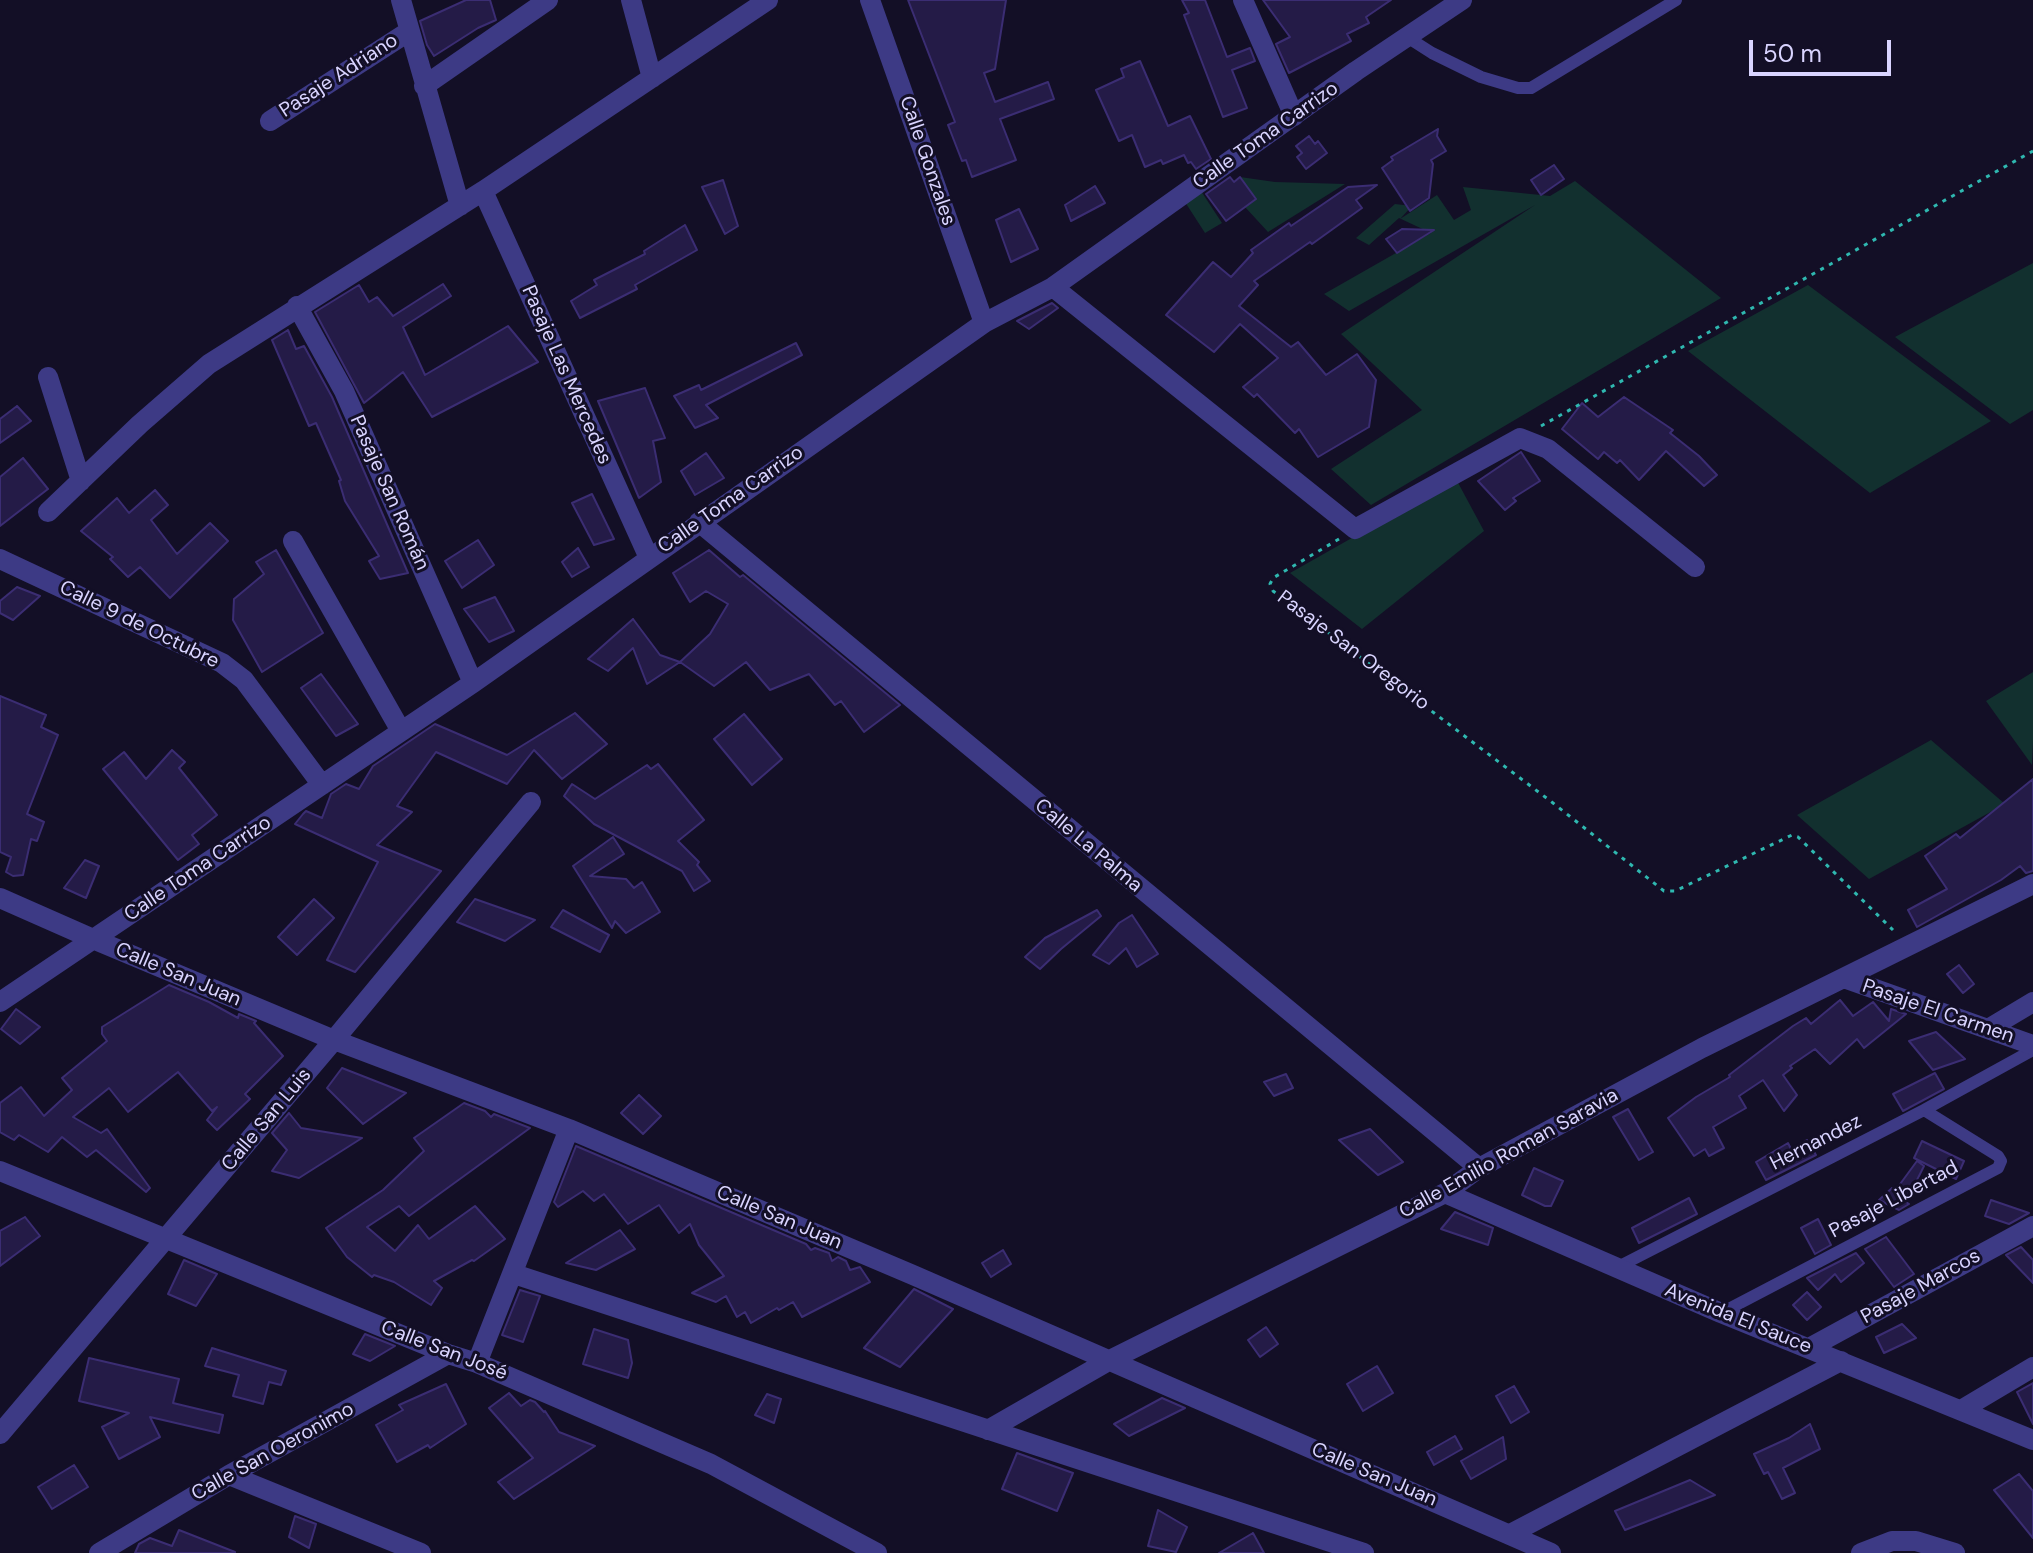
<!DOCTYPE html>
<meta charset="utf-8">
<style>
body{margin:0}
#map{position:relative;width:2033px;height:1553px;overflow:hidden;background:#130f26;font-family:"DM Sans",sans-serif}
canvas{display:block}
.scale{position:absolute;left:1749px;top:40px;width:142px;height:36px;box-sizing:border-box;border:4px solid #d9d4ff;border-top:0;padding-left:10px;font-size:24px;line-height:28px;white-space:nowrap;color:#d9d4ff;-webkit-text-stroke:6px #130f26;paint-order:stroke}
</style>
<div id="map">
<canvas width="2033" height="1553"></canvas>
<div class="scale">50 m</div>
</div>
<script>
const g = document.querySelector('canvas').getContext('2d');
g.lineJoin = 'round';
function fill(path, color) {
  g.fillStyle = color;
  g.fill(path, 'evenodd');
}
function shape(rows) {
  const path = new Path2D();
  for (const r of rows) {
    path.moveTo(r[0], r[1]);
    for (let i = 2; i < r.length; i += 2) path.lineTo(r[i], r[i + 1]);
  }
  return path;
}
function stroke(path, color, width, dash) {
  g.strokeStyle = color;
  g.lineWidth = width;
  g.lineCap = dash ? 'butt' : 'round';
  g.setLineDash(dash || []);
  g.stroke(path);
}
function label(font, color, halo, rows, align = 'center') {
  g.font = font + ' "DM Sans",sans-serif';
  g.lineWidth = 6;
  g.setLineDash([]);
  g.textBaseline = 'middle';
  g.strokeStyle = halo;
  g.fillStyle = color;
  for (const [text, x, y, turn = 0] of rows) {
    g.save();
    g.translate(x, y);
    g.rotate((+turn || 0) * Math.PI / 180);
    g.textAlign = isNaN(turn) ? turn : align;
    if (halo) g.strokeText(text, 0, 0);
    g.fillText(text, 0, 0);
    g.restore();
  }
}
fill(shape([
 [1240,177,1275,182,1345,184,1268,232,1245,207,1255,199],
 [1575,181,1721,298,1371,505,1331,469,1422,410,1341,334,1535,205,1349,311,1324,294,1431,233,1399,218,1369,245,1356,238,1395,204,1412,206,1400,219,1437,195,1454,220,1471,210,1463,187,1550,196],
 [1201,191,1222,223,1205,233,1185,202],
 [2033,263,2033,410,2010,424,1895,337],
 [1808,285,1991,421,1870,493,1688,351],
 [1456,479,1484,531,1362,629,1290,573],
 [2033,672,2033,741,2032,765,1986,701],
 [1931,740,2005,804,1869,879,1797,815]
]), '#12302f');
const building = shape([
 [466,0,490,0,496,20,478,28,434,56,427,45,420,21,466,0],
 [908,0,1006,0,995,69,984,73,995,102,1048,82,1054,99,1000,119,1016,160,972,177,966,160,962,161,948,125,955,122,908,0],
 [1182,0,1205,0,1227,57,1250,48,1255,61,1232,70,1247,108,1223,117,1184,15,1189,13,1182,0],
 [1263,0,1391,0,1366,17,1369,23,1347,34,1351,41,1289,73,1276,44,1290,37,1263,0],
 [1140,61,1168,126,1190,116,1211,159,1196,169,1191,162,1188,163,1184,155,1163,164,1161,160,1145,167,1132,135,1119,141,1096,90,1124,77,1121,69,1140,61],
 [1438,129,1437,136,1446,151,1431,160,1433,164,1429,198,1410,211,1382,168,1393,160,1391,157,1438,129],
 [1309,136,1315,144,1318,141,1327,153,1306,169,1297,157,1302,153,1296,146,1309,136],
 [1554,165,1564,179,1541,195,1531,180,1554,165],
 [1230,177,1234,182,1240,177,1256,199,1226,221,1206,194,1230,177],
 [723,180,738,226,725,234,702,187,723,180],
 [1377,185,1356,200,1362,208,1312,244,1310,242,1254,281,1258,285,1239,306,1291,347,1298,342,1326,375,1357,354,1376,380,1369,427,1318,457,1299,429,1295,433,1257,394,1254,397,1243,387,1278,358,1240,324,1214,352,1166,315,1213,262,1231,277,1253,253,1251,250,1289,223,1291,226,1348,187,1377,185],
 [1095,186,1105,203,1071,221,1065,205,1095,186],
 [1019,209,1038,249,1011,262,996,220,1019,209],
 [685,225,697,250,635,285,637,289,580,318,571,301,597,285,594,280,645,254,644,251,685,225],
 [1402,229,1434,230,1397,253,1386,239,1402,229],
 [443,284,451,296,403,327,425,375,508,326,538,362,432,417,403,372,364,403,315,312,359,285,369,302,377,297,393,316,443,284],
 [1052,303,1058,308,1029,329,1017,321,1052,303],
 [288,330,296,349,304,346,332,397,408,573,380,579,369,561,379,556,345,501,339,481,341,480,316,423,309,426,272,340,288,330],
 [796,343,802,355,706,405,718,418,695,428,674,396,699,385,701,390,796,343],
 [645,388,665,438,653,441,661,482,639,498,598,401,645,388],
 [1624,397,1673,430,1670,433,1699,456,1717,475,1704,486,1666,451,1639,480,1620,460,1617,463,1604,452,1598,459,1562,429,1582,403,1598,417,1624,397],
 [17,406,31,421,0,443,0,419,17,406],
 [1521,452,1540,481,1513,498,1516,501,1505,510,1478,481,1521,452],
 [706,453,724,478,695,495,681,471,706,453],
 [23,458,48,489,0,526,0,477,23,458],
 [155,490,168,505,151,520,177,554,210,523,228,541,170,598,140,567,128,577,110,559,113,557,81,531,117,498,129,513,155,490],
 [592,494,614,539,594,545,572,503,592,494],
 [478,540,494,565,462,588,445,561,478,540],
 [578,548,589,567,572,577,562,562,578,548],
 [276,550,323,633,262,672,233,620,234,599,264,574,256,562,276,550],
 [709,550,740,577,743,575,900,705,864,732,841,701,835,705,809,674,770,690,746,662,714,686,680,662,710,634,728,604,706,591,690,602,673,573,709,550],
 [17,587,40,596,13,620,0,613,0,601,17,587],
 [495,597,514,631,489,642,464,609,495,597],
 [633,619,660,655,680,662,647,684,633,648,608,671,588,659,633,619],
 [321,674,358,724,336,736,301,688,321,674],
 [0,696,46,715,41,727,58,735,27,814,44,822,37,841,31,839,23,875,13,876,6,872,11,857,0,852,0,696],
 [575,713,607,744,562,779,534,750,507,784,436,752,397,806,412,812,377,845,441,871,355,972,327,960,378,862,295,824,303,814,306,811,322,818,331,794,346,784,359,789,373,766,435,724,507,755,575,713],
 [744,714,782,759,752,785,714,739,744,714],
 [172,750,185,762,179,768,217,815,192,835,199,844,178,860,103,769,124,752,146,779,172,750],
 [658,764,704,820,678,841,699,862,697,865,710,881,694,891,682,871,594,824,564,796,572,784,595,799,647,765,651,769,658,764],
 [2033,779,2033,871,2026,873,2020,866,2001,880,1917,927,1908,910,1947,889,1925,856,1956,834,1960,838,2033,779],
 [613,837,624,854,590,876,626,879,634,888,642,882,660,912,626,933,615,921,612,928,573,866,613,837],
 [85,860,99,866,86,898,64,888,85,860],
 [314,899,334,918,297,955,278,937,314,899],
 [475,899,535,920,505,941,457,922,475,899],
 [563,910,609,935,600,952,551,927,563,910],
 [1097,910,1101,916,1061,949,1040,969,1025,957,1045,938,1097,910],
 [1132,915,1158,954,1137,967,1126,948,1109,964,1093,955,1119,923,1132,915],
 [1959,965,1974,984,1963,993,1947,974,1959,965],
 [169,985,209,1002,238,1018,239,1014,256,1021,254,1023,283,1056,245,1094,250,1099,217,1130,207,1120,217,1107,212,1111,178,1072,128,1112,109,1088,73,1117,101,1133,107,1129,150,1188,146,1192,96,1150,87,1157,62,1137,48,1152,19,1135,14,1140,0,1132,0,1103,21,1087,44,1116,72,1090,62,1078,107,1041,102,1034,102,1027,169,985],
 [1840,1000,1853,1016,1873,1002,1889,1021,1891,1009,1906,1014,1864,1048,1857,1039,1830,1064,1815,1049,1790,1066,1792,1068,1783,1075,1797,1095,1784,1111,1763,1080,1739,1096,1746,1108,1713,1127,1724,1148,1709,1156,1705,1149,1694,1156,1668,1118,1696,1097,1730,1077,1729,1075,1793,1026,1806,1018,1811,1024,1840,1000],
 [16,1009,40,1027,20,1044,1,1029,16,1009],
 [1936,1032,1965,1059,1933,1070,1909,1041,1936,1032],
 [342,1068,406,1093,363,1124,327,1088,342,1068],
 [1935,1073,1944,1089,1903,1111,1893,1094,1935,1073],
 [1286,1074,1293,1088,1274,1096,1264,1082,1286,1074],
 [639,1095,661,1116,643,1134,621,1113,639,1095],
 [464,1103,485,1111,491,1117,494,1114,530,1128,409,1216,399,1206,367,1227,395,1251,418,1225,429,1239,475,1206,505,1239,474,1261,472,1260,434,1281,442,1288,431,1305,394,1282,374,1275,372,1277,347,1257,326,1228,383,1190,424,1151,414,1138,464,1103],
 [1628,1109,1653,1152,1639,1160,1613,1117,1628,1109],
 [289,1113,301,1128,362,1138,299,1178,272,1171,287,1150,272,1133,289,1113],
 [1370,1129,1403,1162,1378,1175,1339,1140,1370,1129],
 [1807,1140,1816,1155,1766,1180,1756,1162,1788,1143,1791,1149,1807,1140],
 [1922,1141,1964,1161,1956,1179,1914,1158,1922,1141],
 [576,1146,806,1244,811,1250,815,1248,829,1253,832,1261,838,1257,846,1261,850,1270,860,1267,870,1282,802,1317,793,1302,779,1310,777,1308,751,1323,745,1312,737,1317,726,1296,716,1302,692,1293,724,1276,699,1245,690,1224,679,1233,659,1205,628,1224,604,1194,594,1201,583,1191,558,1207,554,1202,576,1146],
 [1917,1161,1924,1166,1906,1202,1909,1204,1899,1210,1879,1200,1892,1188,1895,1191,1917,1161],
 [1534,1168,1563,1181,1551,1206,1545,1206,1522,1195,1534,1168],
 [1689,1198,1697,1214,1639,1243,1632,1228,1689,1198],
 [1991,1200,2029,1213,2009,1224,1985,1216,1991,1200],
 [1455,1212,1493,1228,1488,1245,1441,1229,1455,1212],
 [25,1217,40,1236,0,1266,0,1231,25,1217],
 [1818,1219,1831,1245,1815,1254,1801,1228,1818,1219],
 [620,1230,635,1249,596,1270,566,1263,620,1230],
 [1886,1237,1914,1274,1894,1287,1865,1249,1886,1237],
 [2021,1247,2033,1260,2033,1283,2006,1255,2021,1247],
 [1003,1250,1011,1264,991,1277,982,1263,1003,1250],
 [1856,1253,1864,1263,1841,1282,1835,1274,1818,1290,1807,1278,1856,1253],
 [184,1260,217,1274,196,1306,168,1294,184,1260],
 [914,1289,953,1309,900,1367,864,1348,914,1289],
 [520,1290,540,1296,523,1342,502,1335,520,1290],
 [1807,1292,1821,1307,1807,1320,1793,1305,1807,1292],
 [1902,1324,1916,1338,1884,1353,1876,1337,1902,1324],
 [1266,1327,1278,1344,1260,1357,1248,1340,1266,1327],
 [594,1329,628,1340,632,1363,628,1378,583,1364,594,1329],
 [365,1334,395,1346,370,1361,353,1354,365,1334],
 [212,1348,286,1371,281,1385,269,1382,263,1404,233,1396,239,1375,205,1366,212,1348],
 [89,1358,179,1379,173,1403,223,1415,219,1433,150,1417,160,1437,119,1459,102,1427,129,1413,79,1401,89,1358],
 [1377,1366,1393,1393,1363,1411,1347,1384,1377,1366],
 [2033,1383,2033,1424,2017,1392,2033,1383],
 [446,1384,466,1424,430,1448,428,1445,397,1462,376,1425,403,1410,399,1405,446,1384],
 [1514,1386,1529,1412,1511,1423,1496,1396,1514,1386],
 [509,1393,521,1406,530,1400,535,1402,544,1412,545,1411,559,1432,595,1446,514,1499,498,1482,533,1458,489,1408,509,1393],
 [767,1394,781,1399,774,1423,755,1415,767,1394],
 [1162,1398,1185,1408,1129,1436,1114,1424,1162,1398],
 [1810,1424,1820,1449,1783,1468,1795,1493,1782,1499,1768,1472,1764,1474,1754,1454,1789,1438,1810,1424],
 [1455,1436,1462,1449,1434,1465,1427,1452,1455,1436],
 [1503,1437,1506,1459,1471,1479,1461,1461,1503,1437],
 [1017,1453,1073,1473,1057,1511,1002,1489,1017,1453],
 [74,1465,88,1487,52,1509,38,1487,74,1465],
 [2019,1474,2033,1491,2033,1538,1994,1490,2019,1474],
 [1690,1480,1715,1495,1625,1530,1615,1511,1690,1480],
 [1158,1510,1187,1527,1176,1552,1148,1546,1158,1510],
 [295,1516,316,1524,309,1548,289,1537,295,1516],
 [179,1530,235,1552,235,1553,135,1553,139,1544,150,1538,172,1546,179,1530],
 [1253,1533,1264,1553,1219,1553,1253,1533]
]);
fill(building, '#241b47');
stroke(building, '#3b2d73', 2);
stroke(shape([
 [1541,426,2033,151],
 [1339,539,1273,578,1270,584,1273,591,1553,803,1664,891,1675,891,1792,835,1798,837,1893,930]
]), '#2fb8b0', 3, [4, 6]);
stroke(shape([
 [1407,37,1432,53,1481,77,1518,88,1531,88,1676,0],
 [1616,1268,1924,1110,2033,1050],
 [1721,1313,1998,1168,2001,1161,1998,1156,1924,1110]
]), '#3d3a85', 12);
stroke(shape([
 [401,0,460,206],
 [631,0,652,78],
 [870,0,984,323],
 [1243,0,1294,116],
 [424,86,548,0],
 [270,121,408,32],
 [483,191,649,558],
 [1053,287,1355,529,1520,438,1548,449,1695,567],
 [297,306,344,391,473,683],
 [48,377,81,481],
 [48,512,140,424,209,364,483,191,768,0],
 [699,522,1479,1168],
 [293,541,401,731],
 [0,559,222,663,244,680,322,785],
 [0,898,93,939,334,1040,569,1129,913,1275,1551,1553],
 [1844,978,2033,1045],
 [0,1002,473,683,984,323,1053,287,1356,71,1462,0],
 [1988,1029,2033,1002],
 [0,1171,448,1354,477,1363,711,1464,877,1553],
 [1445,1193,1721,1313,2033,1440],
 [514,1274,1364,1553],
 [1809,1348,2033,1226],
 [477,1363,569,1129],
 [1961,1410,2033,1367],
 [988,1430,1110,1360,1445,1193,1479,1168,1702,1048,2033,884],
 [0,1434,334,1040,531,802],
 [229,1475,421,1553],
 [1510,1534,1841,1361],
 [99,1553,229,1475,448,1354],
 [1861,1553,1892,1541,1916,1541,1955,1553]
]), '#3d3a85', 20);
label('20px', '#d9d4ff', '#130f26', [
 ["Pasaje Adriano",339,76,-33],
 ["Calle Toma Carrizo",1266,136,-35],
 ["Calle Gonzales",927,161,71],
 ["Pasaje Las Mercedes",566,375,66],
 ["Pasaje San Román",389,493,66],
 ["Calle Toma Carrizo",731,500,-35],
 ["Calle 9 de Octubre",139,625,26],
 ["Pasaje San Oregorio",1353,651,37],
 ["Calle La Palma",1088,846,40],
 ["Calle Toma Carrizo",198,869,-34],
 ["Calle San Juan",178,975,23],
 ["Pasaje El Carmen",1938,1012,19],
 ["Calle San Luis",267,1120,-50],
 ["Hernandez",1816,1143,-27],
 ["Calle Emilio Roman Saravia",1509,1154,-29],
 ["Pasaje Libertad",1894,1200,-28],
 ["Calle San Juan",779,1218,23],
 ["Pasaje Marcos",1921,1287,-29],
 ["Avenida El Sauce",1738,1319,22],
 ["Calle San José",444,1351,21],
 ["Calle San Oeronimo",273,1452,-29],
 ["Calle San Juan",1374,1475,23]
]);
</script>
